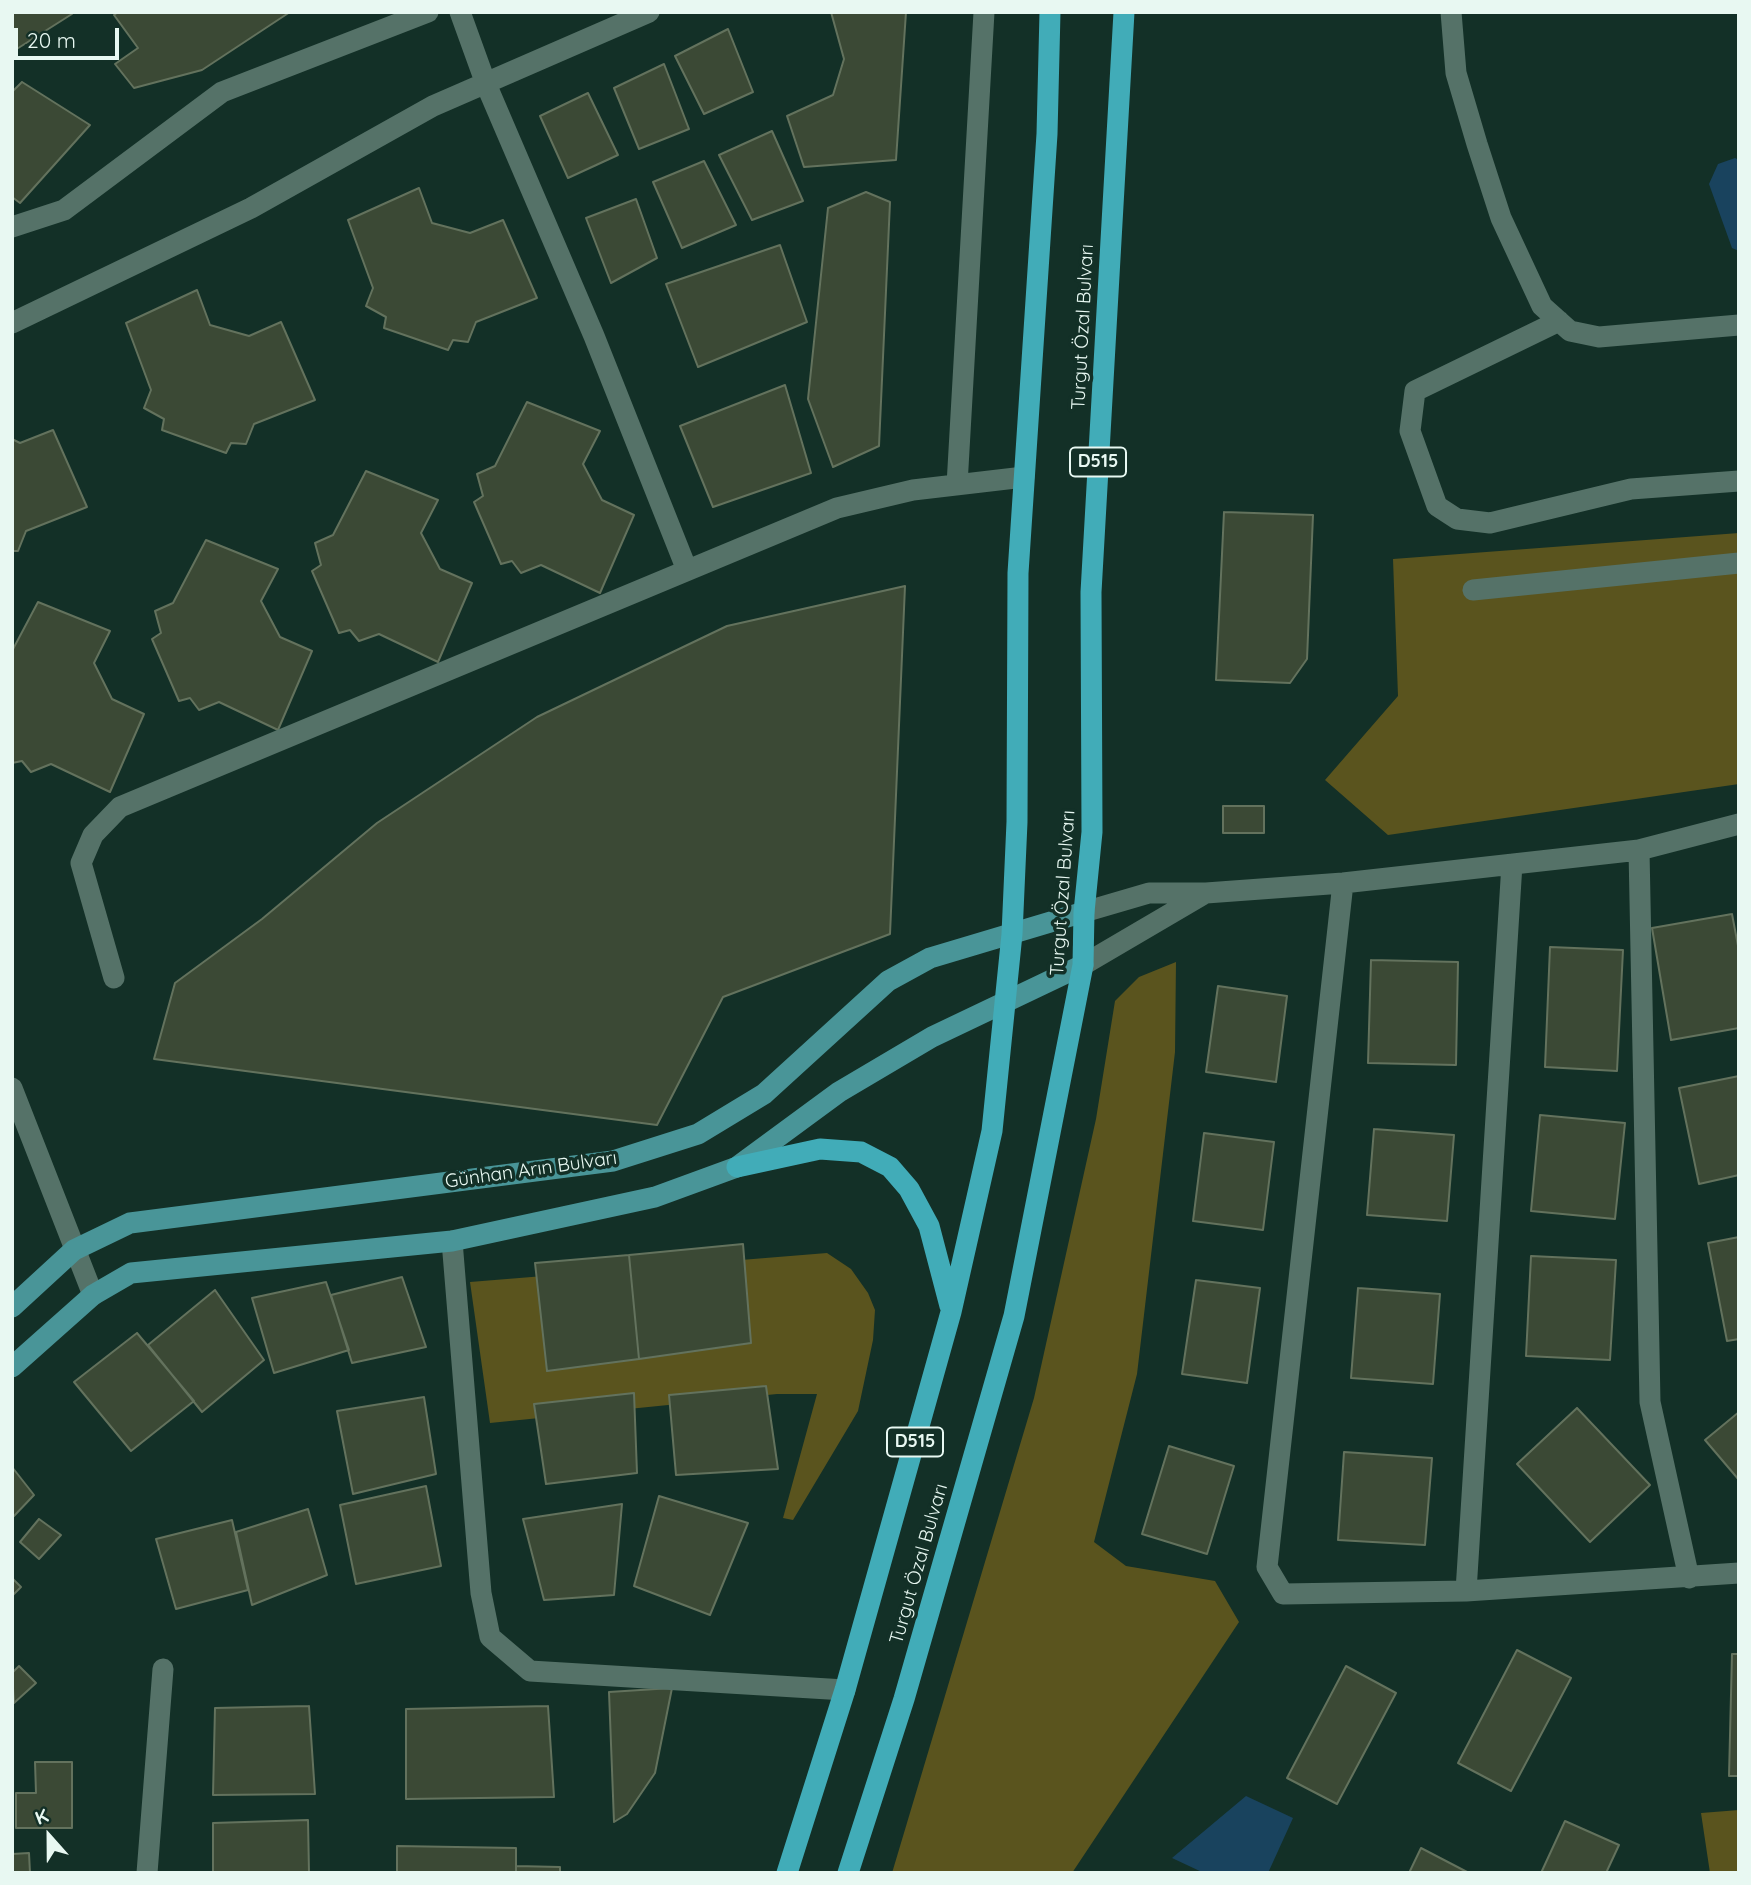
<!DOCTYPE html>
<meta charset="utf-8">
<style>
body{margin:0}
#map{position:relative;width:1751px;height:1885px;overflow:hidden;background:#133027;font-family:Quicksand,sans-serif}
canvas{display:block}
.frame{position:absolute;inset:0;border:14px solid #e8f8f2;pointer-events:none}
.north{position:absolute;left:14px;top:1801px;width:70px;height:70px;-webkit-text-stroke:5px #133027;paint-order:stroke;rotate:339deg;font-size:19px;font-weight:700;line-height:28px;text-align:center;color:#e8f8f2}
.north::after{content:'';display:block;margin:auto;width:24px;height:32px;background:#e8f8f2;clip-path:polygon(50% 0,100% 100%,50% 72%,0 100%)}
.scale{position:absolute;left:14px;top:28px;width:105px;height:32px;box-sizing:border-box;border:4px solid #e8f8f2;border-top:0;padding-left:9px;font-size:21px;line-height:24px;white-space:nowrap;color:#e8f8f2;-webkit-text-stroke:5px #133027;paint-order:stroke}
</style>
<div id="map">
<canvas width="1751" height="1885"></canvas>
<div class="frame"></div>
<div class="north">K</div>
<div class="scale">20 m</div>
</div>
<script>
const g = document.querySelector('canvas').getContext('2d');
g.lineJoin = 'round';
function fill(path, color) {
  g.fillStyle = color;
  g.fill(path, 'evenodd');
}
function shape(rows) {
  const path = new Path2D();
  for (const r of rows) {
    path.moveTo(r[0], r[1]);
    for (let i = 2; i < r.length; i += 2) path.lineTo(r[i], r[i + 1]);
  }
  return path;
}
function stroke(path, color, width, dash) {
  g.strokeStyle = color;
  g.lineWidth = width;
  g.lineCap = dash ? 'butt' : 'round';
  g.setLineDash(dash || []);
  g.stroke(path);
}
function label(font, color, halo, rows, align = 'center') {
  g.font = font + ' Quicksand,sans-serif';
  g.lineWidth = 7;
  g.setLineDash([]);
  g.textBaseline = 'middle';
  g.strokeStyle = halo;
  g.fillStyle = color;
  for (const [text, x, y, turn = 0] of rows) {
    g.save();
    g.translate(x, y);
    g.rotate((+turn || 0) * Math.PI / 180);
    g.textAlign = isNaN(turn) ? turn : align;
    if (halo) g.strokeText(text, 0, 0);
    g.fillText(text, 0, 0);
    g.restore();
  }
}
fill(shape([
 [1739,533,1739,784,1388,835,1325,780,1398,696,1393,559],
 [1176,962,1175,1052,1137,1374,1094,1542,1126,1566,1215,1581,1239,1622,1072,1873,892,1873,1034,1398,1096,1119,1115,1001,1139,977],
 [827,1253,851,1269,868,1293,875,1310,873,1340,858,1411,793,1520,783,1518,817,1394,777,1394,490,1423,470,1282],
 [1739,1810,1739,1873,1710,1873,1701,1813]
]), '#5a541e');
fill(shape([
 [1735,158,1739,160,1739,251,1732,248,1709,184,1718,164],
 [1246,1796,1293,1818,1268,1873,1204,1873,1172,1858]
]), '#19435e');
const building = shape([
 [12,12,71,12,72,14,12,52,12,12],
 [118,12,290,12,202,70,134,88,115,64,138,48,114,15,118,12],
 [831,12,906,12,896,160,804,167,787,116,833,95,844,59,831,12],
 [728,29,753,92,704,114,675,56,728,29],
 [664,64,689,129,639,149,614,88,664,64],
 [22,82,90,125,20,203,12,197,12,92,22,82],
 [588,93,618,155,568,178,540,116,588,93],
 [772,131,803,201,752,220,719,155,772,131],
 [704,161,736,225,682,248,653,182,704,161],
 [419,188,432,223,470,233,503,220,537,298,476,322,468,342,453,340,448,350,384,328,386,317,366,306,373,288,348,220,419,188],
 [866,192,890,202,879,446,833,467,808,399,828,208,866,192],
 [636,199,657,258,611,283,586,218,636,199],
 [780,245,807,322,698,367,666,284,780,245],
 [197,290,210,325,249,336,281,322,315,400,254,424,246,444,231,443,226,453,162,430,164,419,144,408,151,390,126,323,197,290],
 [785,385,811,473,713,507,680,426,785,385],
 [527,402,600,431,583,464,602,500,634,515,600,593,541,565,521,573,512,561,501,564,474,502,483,496,477,474,495,466,527,402],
 [53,430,87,507,26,531,18,551,12,551,12,439,20,443,53,430],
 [366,471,438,500,421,533,440,569,472,583,438,662,379,634,359,641,350,630,339,633,312,571,321,565,315,543,333,535,366,471],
 [1224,512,1313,515,1307,659,1290,683,1216,680,1224,512],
 [206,540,278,569,261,601,280,637,312,651,278,730,219,702,199,710,190,698,179,701,152,639,161,633,155,611,173,603,206,540],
 [905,586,890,934,723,997,657,1125,154,1059,175,983,262,919,377,823,537,717,727,626,905,586],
 [38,602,110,631,94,663,112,699,144,714,110,792,51,764,31,772,22,761,12,763,12,651,38,602],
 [1223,806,1264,806,1264,833,1223,833,1223,806],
 [1732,914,1739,951,1739,1028,1671,1040,1652,928,1732,914],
 [1550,947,1623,950,1617,1071,1545,1067,1550,947],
 [1371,960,1458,962,1456,1065,1368,1063,1371,960],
 [1218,986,1287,996,1276,1082,1206,1072,1218,986],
 [1739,1076,1739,1175,1699,1184,1679,1088,1739,1076],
 [1540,1115,1625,1123,1615,1219,1531,1211,1540,1115],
 [1374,1129,1454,1135,1447,1221,1367,1215,1374,1129],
 [1204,1133,1274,1142,1263,1230,1193,1221,1204,1133],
 [1739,1237,1739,1339,1727,1341,1708,1243,1739,1237],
 [743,1244,751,1343,639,1359,629,1255,743,1244],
 [629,1255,639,1359,547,1371,535,1263,629,1255],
 [1531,1256,1616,1260,1610,1360,1526,1356,1531,1256],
 [402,1277,426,1347,352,1363,331,1295,402,1277],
 [1196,1280,1260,1288,1247,1383,1182,1374,1196,1280],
 [326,1282,349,1350,274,1373,252,1298,326,1282],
 [1358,1288,1440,1294,1433,1384,1351,1378,1358,1288],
 [215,1290,264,1360,202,1412,148,1345,215,1290],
 [137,1333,194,1401,131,1451,74,1382,137,1333],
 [766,1386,778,1469,676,1475,669,1395,766,1386],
 [634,1393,637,1473,546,1484,534,1404,634,1393],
 [424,1397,436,1474,353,1494,337,1411,424,1397],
 [1577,1408,1650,1485,1590,1542,1517,1464,1577,1408],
 [1739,1412,1739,1480,1705,1440,1739,1412],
 [1169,1446,1234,1466,1207,1554,1142,1534,1169,1446],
 [1344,1452,1432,1458,1425,1545,1338,1540,1344,1452],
 [12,1467,34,1495,14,1516,12,1513,12,1467],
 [426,1486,441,1566,356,1584,340,1505,426,1486],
 [659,1496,748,1523,710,1615,634,1586,659,1496],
 [622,1504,614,1595,544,1600,523,1519,622,1504],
 [308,1509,327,1575,252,1605,236,1532,308,1509],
 [39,1519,61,1535,39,1559,20,1542,39,1519],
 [232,1520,248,1590,176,1609,156,1539,232,1520],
 [12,1578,21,1587,12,1596,12,1578],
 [1517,1650,1571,1678,1511,1791,1458,1763,1517,1650],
 [1732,1654,1739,1654,1739,1776,1729,1776,1732,1654],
 [19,1666,36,1683,14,1703,12,1673,19,1666],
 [1346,1666,1396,1693,1337,1804,1287,1778,1346,1666],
 [672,1688,655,1773,627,1814,614,1822,609,1692,672,1688],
 [309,1706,315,1794,213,1795,215,1708,309,1706],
 [548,1706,554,1797,406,1799,406,1709,548,1706],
 [35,1762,72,1762,72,1828,16,1828,16,1793,36,1793,35,1762],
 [308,1820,309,1873,213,1873,213,1823,308,1820],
 [1565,1821,1619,1845,1606,1873,1541,1873,1565,1821],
 [397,1846,516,1848,516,1873,397,1873,397,1846],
 [1421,1848,1469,1873,1409,1873,1421,1848],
 [29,1853,30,1873,12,1873,12,1854,29,1853],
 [516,1866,560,1867,560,1873,516,1873,516,1866]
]);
fill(building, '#3b4935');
stroke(building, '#63725d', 2);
stroke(shape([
 [460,12,486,84,594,336,687,570],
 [1451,12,1456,73,1477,144,1501,218,1542,306,1570,331,1599,337,1739,325],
 [12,227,64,210,222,92,428,12],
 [1559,321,1415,391,1410,431,1437,506,1457,519,1490,523,1631,489,1739,481],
 [12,323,251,208,433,106,649,12],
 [957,485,984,12],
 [1473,590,1739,563],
 [1639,850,1650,1402,1689,1578],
 [1343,883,1267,1567,1283,1594,1466,1591,1739,1573],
 [1084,912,1149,893,1206,893,1343,883,1639,850,1739,824],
 [1083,965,1204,894],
 [114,978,81,863,93,835,120,807,837,508,913,490,1024,477],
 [12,1088,93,1295],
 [452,1241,481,1593,490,1637,530,1671,845,1690],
 [1466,1591,1512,864],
 [147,1873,163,1669]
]), '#557268', 21);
stroke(shape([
 [12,1307,74,1250,130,1223,613,1161,698,1134,764,1094,888,981,930,958,1084,912],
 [12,1367,93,1295,131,1273,452,1241,655,1197,737,1167,839,1092,932,1037,1083,965]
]), '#499598', 21);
stroke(shape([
 [737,1167,820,1149,861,1152,890,1167,909,1189,929,1226,950,1306],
 [787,1873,845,1690,951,1312,992,1131,1012,934,1017,822,1018,573,1047,134,1050,12],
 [848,1873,904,1699,1014,1316,1083,965,1084,912,1092,832,1091,592,1124,12]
]), '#41acb8', 21);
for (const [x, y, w] of [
 [1098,462,56],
 [915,1442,56]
]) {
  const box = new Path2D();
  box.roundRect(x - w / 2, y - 14.5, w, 29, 5);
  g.fillStyle = '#133027';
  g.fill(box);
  stroke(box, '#e8f8f2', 2);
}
label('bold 18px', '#e8f8f2', null, [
 ["D515",1098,462],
 ["D515",915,1442]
]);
label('19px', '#e8f8f2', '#133027', [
 ["Turgut Özal Bulvarı",1083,327,-87],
 ["Turgut Özal Bulvarı",1063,893,-86],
 ["Günhan Arın Bulvarı",531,1170,-8],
 ["Turgut Özal Bulvarı",919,1564,-74]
]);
</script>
